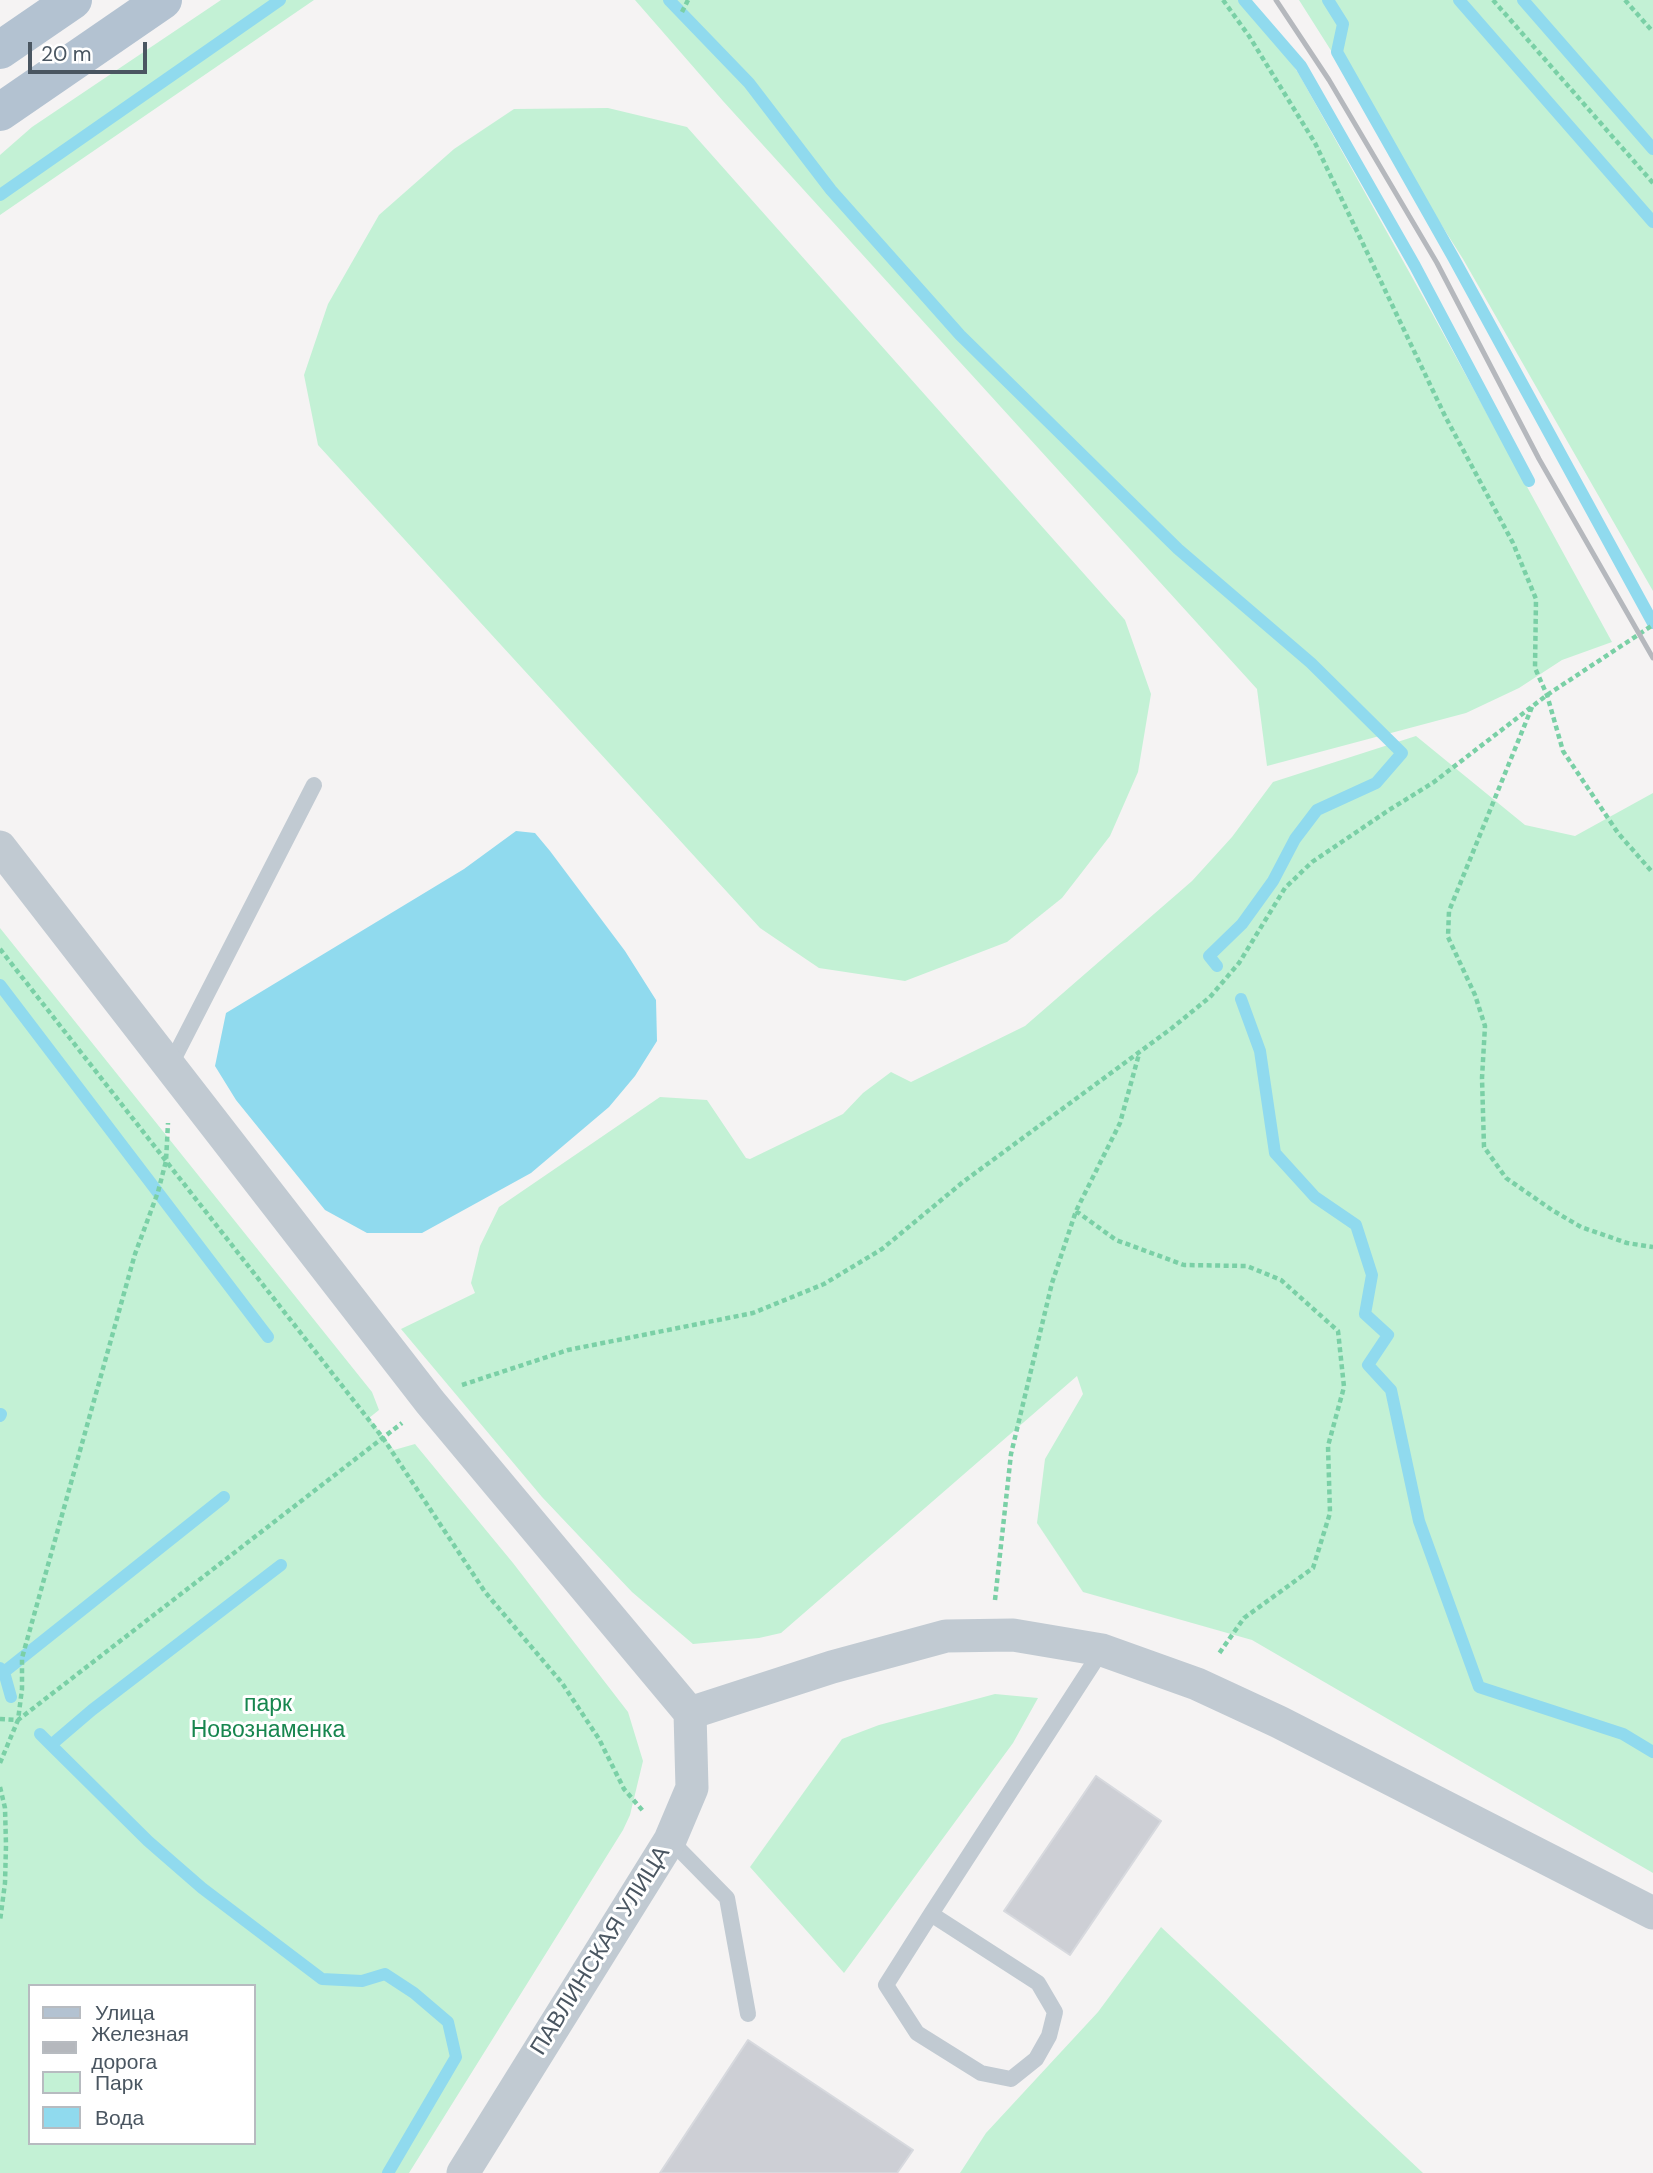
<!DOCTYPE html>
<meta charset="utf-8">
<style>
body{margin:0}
#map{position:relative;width:1653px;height:2173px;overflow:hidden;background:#f5f3f3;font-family:"DM Sans",sans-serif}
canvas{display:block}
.legend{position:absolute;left:28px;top:1984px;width:228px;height:161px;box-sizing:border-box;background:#fff;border:2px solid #b7bbc0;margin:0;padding:9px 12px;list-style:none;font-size:21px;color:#4a5661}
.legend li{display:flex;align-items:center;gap:14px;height:35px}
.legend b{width:35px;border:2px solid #b7bbc0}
.scale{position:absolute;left:28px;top:42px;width:119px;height:32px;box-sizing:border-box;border:4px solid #4a5661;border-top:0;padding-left:9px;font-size:21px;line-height:24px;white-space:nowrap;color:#4a5661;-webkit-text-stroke:5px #fff;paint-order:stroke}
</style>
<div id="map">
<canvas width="1653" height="2173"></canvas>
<ul class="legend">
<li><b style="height:9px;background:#b3c2d1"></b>Улица</li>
<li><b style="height:9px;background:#b5b8bd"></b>Железная дорога</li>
<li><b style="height:19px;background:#c3f1d5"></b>Парк</li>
<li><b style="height:19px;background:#90daee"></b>Вода</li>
</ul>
<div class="scale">20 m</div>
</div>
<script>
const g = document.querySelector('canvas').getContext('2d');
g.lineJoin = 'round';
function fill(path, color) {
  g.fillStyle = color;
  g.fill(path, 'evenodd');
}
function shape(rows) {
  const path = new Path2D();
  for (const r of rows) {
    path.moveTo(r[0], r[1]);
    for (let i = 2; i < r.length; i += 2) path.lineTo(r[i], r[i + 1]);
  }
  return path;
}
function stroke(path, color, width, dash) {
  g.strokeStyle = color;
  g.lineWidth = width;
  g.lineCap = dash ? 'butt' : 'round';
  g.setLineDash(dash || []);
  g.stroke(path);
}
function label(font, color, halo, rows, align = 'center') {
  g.font = font + ' "DM Sans",sans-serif';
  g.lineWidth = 6;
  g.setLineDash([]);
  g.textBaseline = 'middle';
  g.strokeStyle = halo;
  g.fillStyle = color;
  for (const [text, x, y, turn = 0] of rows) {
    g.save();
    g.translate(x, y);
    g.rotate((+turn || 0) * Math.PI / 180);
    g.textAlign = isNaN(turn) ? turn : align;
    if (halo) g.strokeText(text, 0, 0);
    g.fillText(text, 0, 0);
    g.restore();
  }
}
fill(shape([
 [221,0,314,0,0,215,0,155,32,127],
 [635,0,1252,0,1300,76,1427,304,1612,642,1562,660,1519,688,1466,713,1267,766,1257,689,723,101],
 [1299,0,1653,0,1653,591,1463,259],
 [608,108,687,127,1125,620,1151,694,1138,772,1110,836,1062,898,1007,942,905,981,819,968,760,928,318,445,304,375,328,304,379,215,454,149,514,109],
 [1416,736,1525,825,1575,836,1653,793,1653,1873,1252,1640,1083,1592,1037,1523,1045,1459,1083,1394,1077,1376,781,1633,759,1638,693,1644,632,1592,542,1497,401,1329,475,1293,471,1283,480,1246,499,1207,660,1097,707,1100,746,1158,750,1159,843,1114,863,1093,891,1072,911,1082,1025,1026,1192,881,1232,837,1273,782],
 [0,928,372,1392,379,1410,369,1418,394,1450,415,1444,513,1563,628,1712,643,1761,630,1815,623,1830,409,2173,0,2173],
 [30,1986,254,1986,254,2143,30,2143],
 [995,1694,1038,1698,1013,1743,844,1973,750,1867,842,1739,879,1725],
 [1161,1927,1423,2173,960,2173,986,2133,1098,2012]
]), '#c3f1d5');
fill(shape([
 [516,831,535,833,550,851,625,951,656,1000,657,1041,635,1076,609,1107,531,1173,422,1233,367,1233,325,1210,236,1100,215,1066,226,1013,464,869]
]), '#90daee');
stroke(shape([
 [669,0,749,83,831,190,960,335,1178,549,1311,663,1402,753,1376,783,1317,810,1295,839,1273,881,1242,924,1209,956,1217,966],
 [1244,0,1301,66,1415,266,1529,481],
 [1328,0,1343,24,1337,52,1453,257,1653,623],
 [1459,0,1653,222],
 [1523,0,1653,149],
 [0,195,280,0],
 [0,985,268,1337],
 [1241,999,1260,1051,1275,1153,1315,1197,1356,1225,1372,1275,1365,1314,1388,1335,1368,1365,1391,1390,1419,1521,1479,1687,1623,1734,1653,1752],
 [0,1416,1,1414],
 [0,1668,4,1672,224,1497],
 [4,1672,11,1697],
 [40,1734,51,1745,92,1710,281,1565],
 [51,1745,148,1841,202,1888,322,1979,362,1981,385,1974,414,1993,448,2022,456,2057,388,2173]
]), '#90daee', 12);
const building = shape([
 [1096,1776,1161,1821,1070,1955,1004,1911,1096,1776],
 [748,2040,913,2150,897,2173,660,2173,748,2040]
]);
fill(building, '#cdcfd5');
stroke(building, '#d7d9de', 2);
stroke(shape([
 [1223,0,1249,36,1315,143,1445,416,1513,543,1536,599,1535,668,1547,695,1563,751,1618,833,1653,873],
 [1493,0,1653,183],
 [1625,0,1653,32],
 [682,12,688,0],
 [1532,707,1449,911,1448,937,1475,995,1485,1026,1482,1078,1484,1147,1506,1178,1552,1210,1581,1227,1627,1243,1653,1247],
 [0,949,383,1438,485,1592,562,1683,599,1739,624,1789,643,1811],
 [1076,1211,1116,1240,1184,1265,1247,1266,1281,1280,1338,1331,1344,1387,1328,1446,1330,1513,1313,1568,1244,1618,1218,1655],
 [462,1385,568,1350,753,1313,824,1284,882,1249,963,1182,1172,1028,1210,997,1239,963,1285,888,1312,862,1389,810,1434,782,1547,695,1653,625],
 [995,1600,1011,1454,1052,1283,1076,1211,1120,1123,1139,1054],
 [0,1719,18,1720,402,1423],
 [0,1763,18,1720,22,1689,22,1658,135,1254,158,1192,166,1161,168,1123],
 [0,1787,5,1808,6,1845,5,1883,0,1921]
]), '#7ad0a6', 4.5, [5, 3.5]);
stroke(shape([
 [170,1066,314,785],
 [670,1840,727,1898,748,2014],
 [931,1914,1038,1983,1055,2012,1049,2036,1036,2059,1011,2079,981,2073,917,2033,886,1985,931,1914,1102,1650]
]), '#c1cad2', 16);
stroke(shape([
 [0,847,430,1402,690,1713],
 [690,1713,832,1667,946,1636,1013,1635,1102,1650,1197,1684,1279,1722,1653,1913],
 [463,2173,670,1840,692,1788,690,1713]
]), '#c1cad2', 33);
stroke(shape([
 [0,50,73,0],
 [0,112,163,0]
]), '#b3c2d1', 38);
stroke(shape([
 [1276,0,1329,80,1437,263,1539,459,1653,658]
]), '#b5b8bd', 5);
label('23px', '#17864f', '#fff', [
 ["парк",268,1705],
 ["Новознаменка",268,1731]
]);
label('23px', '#4a5661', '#fff', [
 ["ПАВЛИНСКАЯ УЛИЦА",601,1951,-58]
]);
</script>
